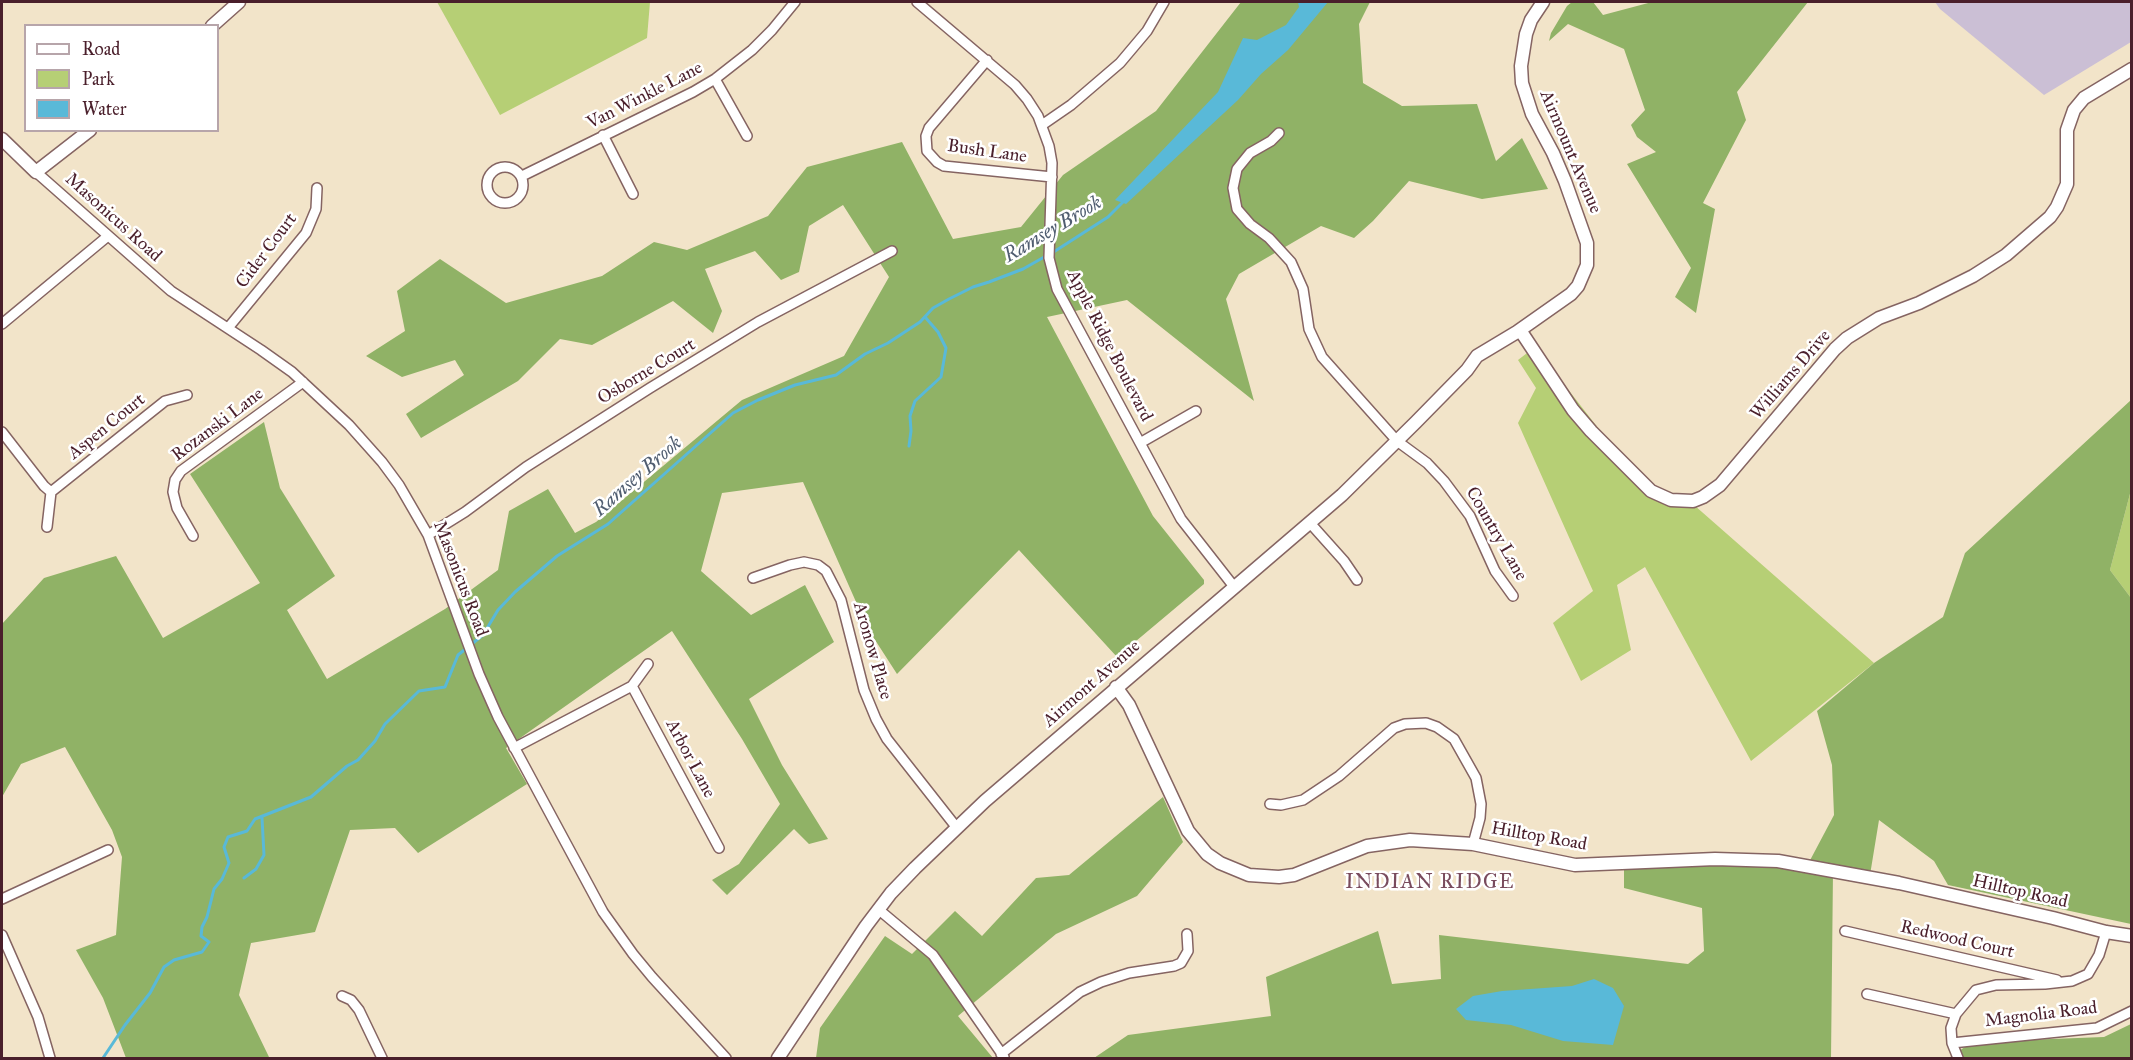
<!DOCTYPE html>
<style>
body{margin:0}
#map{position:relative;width:2133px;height:1060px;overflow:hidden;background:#f2e4c9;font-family:"IM FELL Great Primer",serif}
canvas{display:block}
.frame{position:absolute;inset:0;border:3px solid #4a1f2b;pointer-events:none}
.legend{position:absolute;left:24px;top:24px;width:195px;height:108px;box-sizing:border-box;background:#fff;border:2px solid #b7a5aa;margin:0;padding:8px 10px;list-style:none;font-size:18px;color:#4a1f2b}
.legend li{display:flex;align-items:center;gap:12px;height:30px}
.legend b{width:30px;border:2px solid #b7a5aa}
</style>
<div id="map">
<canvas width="2133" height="1060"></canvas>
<div class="frame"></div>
<ul class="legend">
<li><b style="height:8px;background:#fff"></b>Road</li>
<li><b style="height:16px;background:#b6cf75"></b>Park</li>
<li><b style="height:16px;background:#59b9d8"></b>Water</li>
</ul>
</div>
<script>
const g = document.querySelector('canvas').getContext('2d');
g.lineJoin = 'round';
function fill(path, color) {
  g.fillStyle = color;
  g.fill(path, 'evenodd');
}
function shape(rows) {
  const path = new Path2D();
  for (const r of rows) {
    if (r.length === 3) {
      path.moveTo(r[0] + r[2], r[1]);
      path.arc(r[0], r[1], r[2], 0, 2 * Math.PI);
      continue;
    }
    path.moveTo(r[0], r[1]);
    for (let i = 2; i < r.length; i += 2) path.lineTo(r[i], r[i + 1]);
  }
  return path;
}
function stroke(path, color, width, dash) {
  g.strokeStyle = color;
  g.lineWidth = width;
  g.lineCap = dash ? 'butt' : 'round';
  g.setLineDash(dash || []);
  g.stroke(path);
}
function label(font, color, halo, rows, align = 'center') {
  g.font = font + ' "IM FELL Great Primer",serif';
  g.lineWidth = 5;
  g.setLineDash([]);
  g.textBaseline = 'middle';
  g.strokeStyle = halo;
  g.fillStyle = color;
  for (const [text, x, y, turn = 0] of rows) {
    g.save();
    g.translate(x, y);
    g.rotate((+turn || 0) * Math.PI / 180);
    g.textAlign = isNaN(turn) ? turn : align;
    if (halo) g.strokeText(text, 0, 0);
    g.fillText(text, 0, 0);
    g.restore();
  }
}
fill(shape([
 [1935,2,2131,2,2131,42,2044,95,1940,9]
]), '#cbbfd5');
fill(shape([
 [437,2,650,2,647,38,500,115],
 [1535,347,1644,487,1694,505,1874,663,1751,761,1645,567,1617,585,1631,650,1581,681,1553,623,1593,591,1518,423,1536,388,1518,360],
 [2131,490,2131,598,2110,570]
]), '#b6cf75');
fill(shape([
 [1241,2,1370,2,1359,24,1363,83,1402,106,1477,104,1496,161,1522,138,1548,189,1482,199,1409,181,1373,221,1354,238,1321,226,1239,274,1226,299,1254,401,1127,300,1047,317,1153,516,1204,580,1204,584,1117,657,1019,550,897,674,868,629,803,482,722,493,701,571,751,615,805,585,834,642,749,699,782,765,828,839,809,844,794,829,727,895,712,880,739,864,780,804,742,739,672,631,506,748,527,784,418,853,395,828,350,830,315,932,251,943,239,995,269,1057,268,1058,126,1058,103,998,76,950,116,935,122,857,112,830,65,747,21,764,2,797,2,760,3,759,2,624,44,578,116,556,163,638,260,583,190,474,264,422,280,488,335,576,287,610,327,679,445,609,498,570,509,511,548,489,575,533,596,522,742,400,844,356,889,277,843,205,809,226,799,272,781,280,755,251,705,269,722,311,713,333,673,301,592,345,560,339,518,381,421,438,406,414,464,375,455,360,402,377,366,356,405,331,397,291,440,259,506,303,602,276,654,242,687,250,768,216,807,167,902,142,953,239,1021,227,1063,175,1156,111],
 [1572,2,1593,2,1603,15,1652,2,1808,2,1737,92,1746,120,1703,203,1715,209,1696,313,1675,297,1691,268,1627,164,1656,152,1637,137,1631,125,1645,110,1624,49,1568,24,1549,41,1551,33,1567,6],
 [2131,400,2131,490,2110,570,2131,598,2131,924,1948,885,1934,861,1879,820,1870,875,1833,871,1831,1058,1094,1058,1128,1035,1271,1016,1266,977,1378,931,1392,984,1441,979,1439,935,1688,964,1704,951,1702,908,1624,888,1624,864,1807,866,1834,815,1832,765,1817,711,1874,663,1943,617,1965,553],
 [1163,797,1183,842,1137,896,1056,934,958,1016,993,1058,816,1058,820,1028,885,936,912,954,955,911,982,936,1036,878,1069,875],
 [2131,1024,2131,1058,1949,1058,1972,1042,2104,1037]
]), '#90b266');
fill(shape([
 [1298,2,1328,2,1288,50,1261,74,1238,100,1126,204,1115,200,1218,92,1243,38,1257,40,1286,25,1299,7],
 [1594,979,1613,988,1624,1006,1613,1045,1563,1041,1511,1025,1466,1020,1456,1009,1473,996,1502,991,1572,986]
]), '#59b9d8');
stroke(shape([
 [1052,253,1108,217,1124,201],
 [909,446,911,431,910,416,915,401,941,377,946,348,938,332,925,317],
 [244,878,256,869,264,855,262,818],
 [103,1058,125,1025,150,993,164,967,174,960,202,952,209,942,201,936,202,927,207,917,214,889,222,879,229,863,224,847,228,837,247,831,255,819,311,797,347,766,358,760,375,741,385,724,419,691,445,687,458,655,483,635,498,610,515,592,557,556,608,524,733,413,758,400,795,385,836,375,865,354,888,343,920,322,933,308,949,299,973,287,989,282,1023,269,1046,256]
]), '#59b9d8', 3);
const street = shape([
 [917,2,1015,85,1027,99,1038,116,1049,146,1052,163,1049,258,1057,289,1181,519,1235,588],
 [987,60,929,128,926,136,927,151,937,162,944,166,1052,177],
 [715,79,747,136],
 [1042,125,1071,105,1120,63,1147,31,1164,2],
 [1279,133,1271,141,1250,153,1237,169,1233,188,1237,209,1250,224,1269,238,1291,262,1303,289,1309,329,1322,357,1397,441,1427,463,1444,481,1470,516,1495,571,1513,596],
 [603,135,633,194],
 [505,185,18],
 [36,172,171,291,261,350,292,372,349,425,382,462,399,485,428,535,479,674,498,717,603,912,633,954,652,977,726,1058],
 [522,176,693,92,715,79,752,50,772,30,795,2],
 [2,324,108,236],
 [228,328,306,233,316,209,317,188],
 [2,432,44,486,51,492,47,527],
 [1140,443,1196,411],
 [51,492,165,401,187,395],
 [1310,523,1344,561,1357,580],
 [428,535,465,512,526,467,650,388,758,322,892,251],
 [193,536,177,508,173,492,175,480,181,471,303,382],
 [753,578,790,565,804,562,818,565,826,571,841,600,864,690,876,719,887,739,957,828],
 [632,686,719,848],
 [514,748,632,686,648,664],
 [1270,804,1281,805,1303,800,1339,776,1394,728,1405,724,1426,723,1437,727,1454,739,1476,778,1481,804,1480,818,1473,844],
 [2,899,108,850],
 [878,909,933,955,1004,1057],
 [1845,931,2057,980],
 [2,935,38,1017,50,1058],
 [1867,994,1956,1014],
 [342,996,351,1000,359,1010,382,1058],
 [1952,1043,2097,1028,2132,1011],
 [1001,1054,1080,992,1101,982,1129,973,1174,966,1181,963,1188,951,1187,934],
 [1958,1058,1952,1043,1951,1028,1956,1014,1976,990,1996,985,2045,984,2072,981,2088,974,2099,955,2106,932]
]);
const secondary = shape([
 [212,26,239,2],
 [2,139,36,172,90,130],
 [1520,330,1573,410,1591,431,1651,491,1671,500,1693,501,1703,497,1720,485,1835,349,1847,338,1879,318,1919,303,1973,276,2006,255,2050,217,2057,207,2067,184,2067,130,2074,110,2084,98,2132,69],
 [1116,687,1129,705,1188,831,1207,854,1220,863,1249,875,1279,877,1294,875,1367,846,1410,840,1473,844,1575,865,1715,859,1778,861,1899,883,2053,918,2106,932,2132,936],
 [778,1058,866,926,891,893,915,868,985,801,1342,495,1416,422,1467,370,1477,356,1517,332,1571,294,1578,286,1587,265,1587,243,1565,181,1553,153,1532,114,1522,83,1521,66,1526,34,1531,20,1543,2]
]);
stroke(street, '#856462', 12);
stroke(secondary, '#856462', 15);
stroke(street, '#fff', 9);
stroke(secondary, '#fff', 12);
label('18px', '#4a1f2b', '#fff', [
 ["Van Winkle Lane",645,96,-27],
 ["Bush Lane",987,152,8],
 ["Airmount Avenue",1570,152,67],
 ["Masonicus Road",113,218,42],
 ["Cider Court",267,251,-53],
 ["Apple Ridge Boulevard",1109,346,63],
 ["Osborne Court",647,372,-31],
 ["Williams Drive",1791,375,-49],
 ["Rozanski Lane",218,425,-37],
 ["Aspen Court",107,427,-39],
 ["Country Lane",1496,534,60],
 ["Masonicus Road",460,579,69],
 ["Aronow Place",872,651,74],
 ["Airmont Avenue",1092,684,-41],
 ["Arbor Lane",690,759,62],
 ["Hilltop Road",1539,837,10],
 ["Hilltop Road",2020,892,13],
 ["Redwood Court",1957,940,13],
 ["Magnolia Road",2041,1015,-7]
]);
label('italic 20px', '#505d70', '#fff', [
 ["Ramsey Brook",1053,230,-31],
 ["Ramsey Brook",638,477,-41]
]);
g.letterSpacing = '1.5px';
label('20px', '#794b5d', '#fff', [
 ["INDIAN RIDGE",1430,883]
]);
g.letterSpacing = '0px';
</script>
